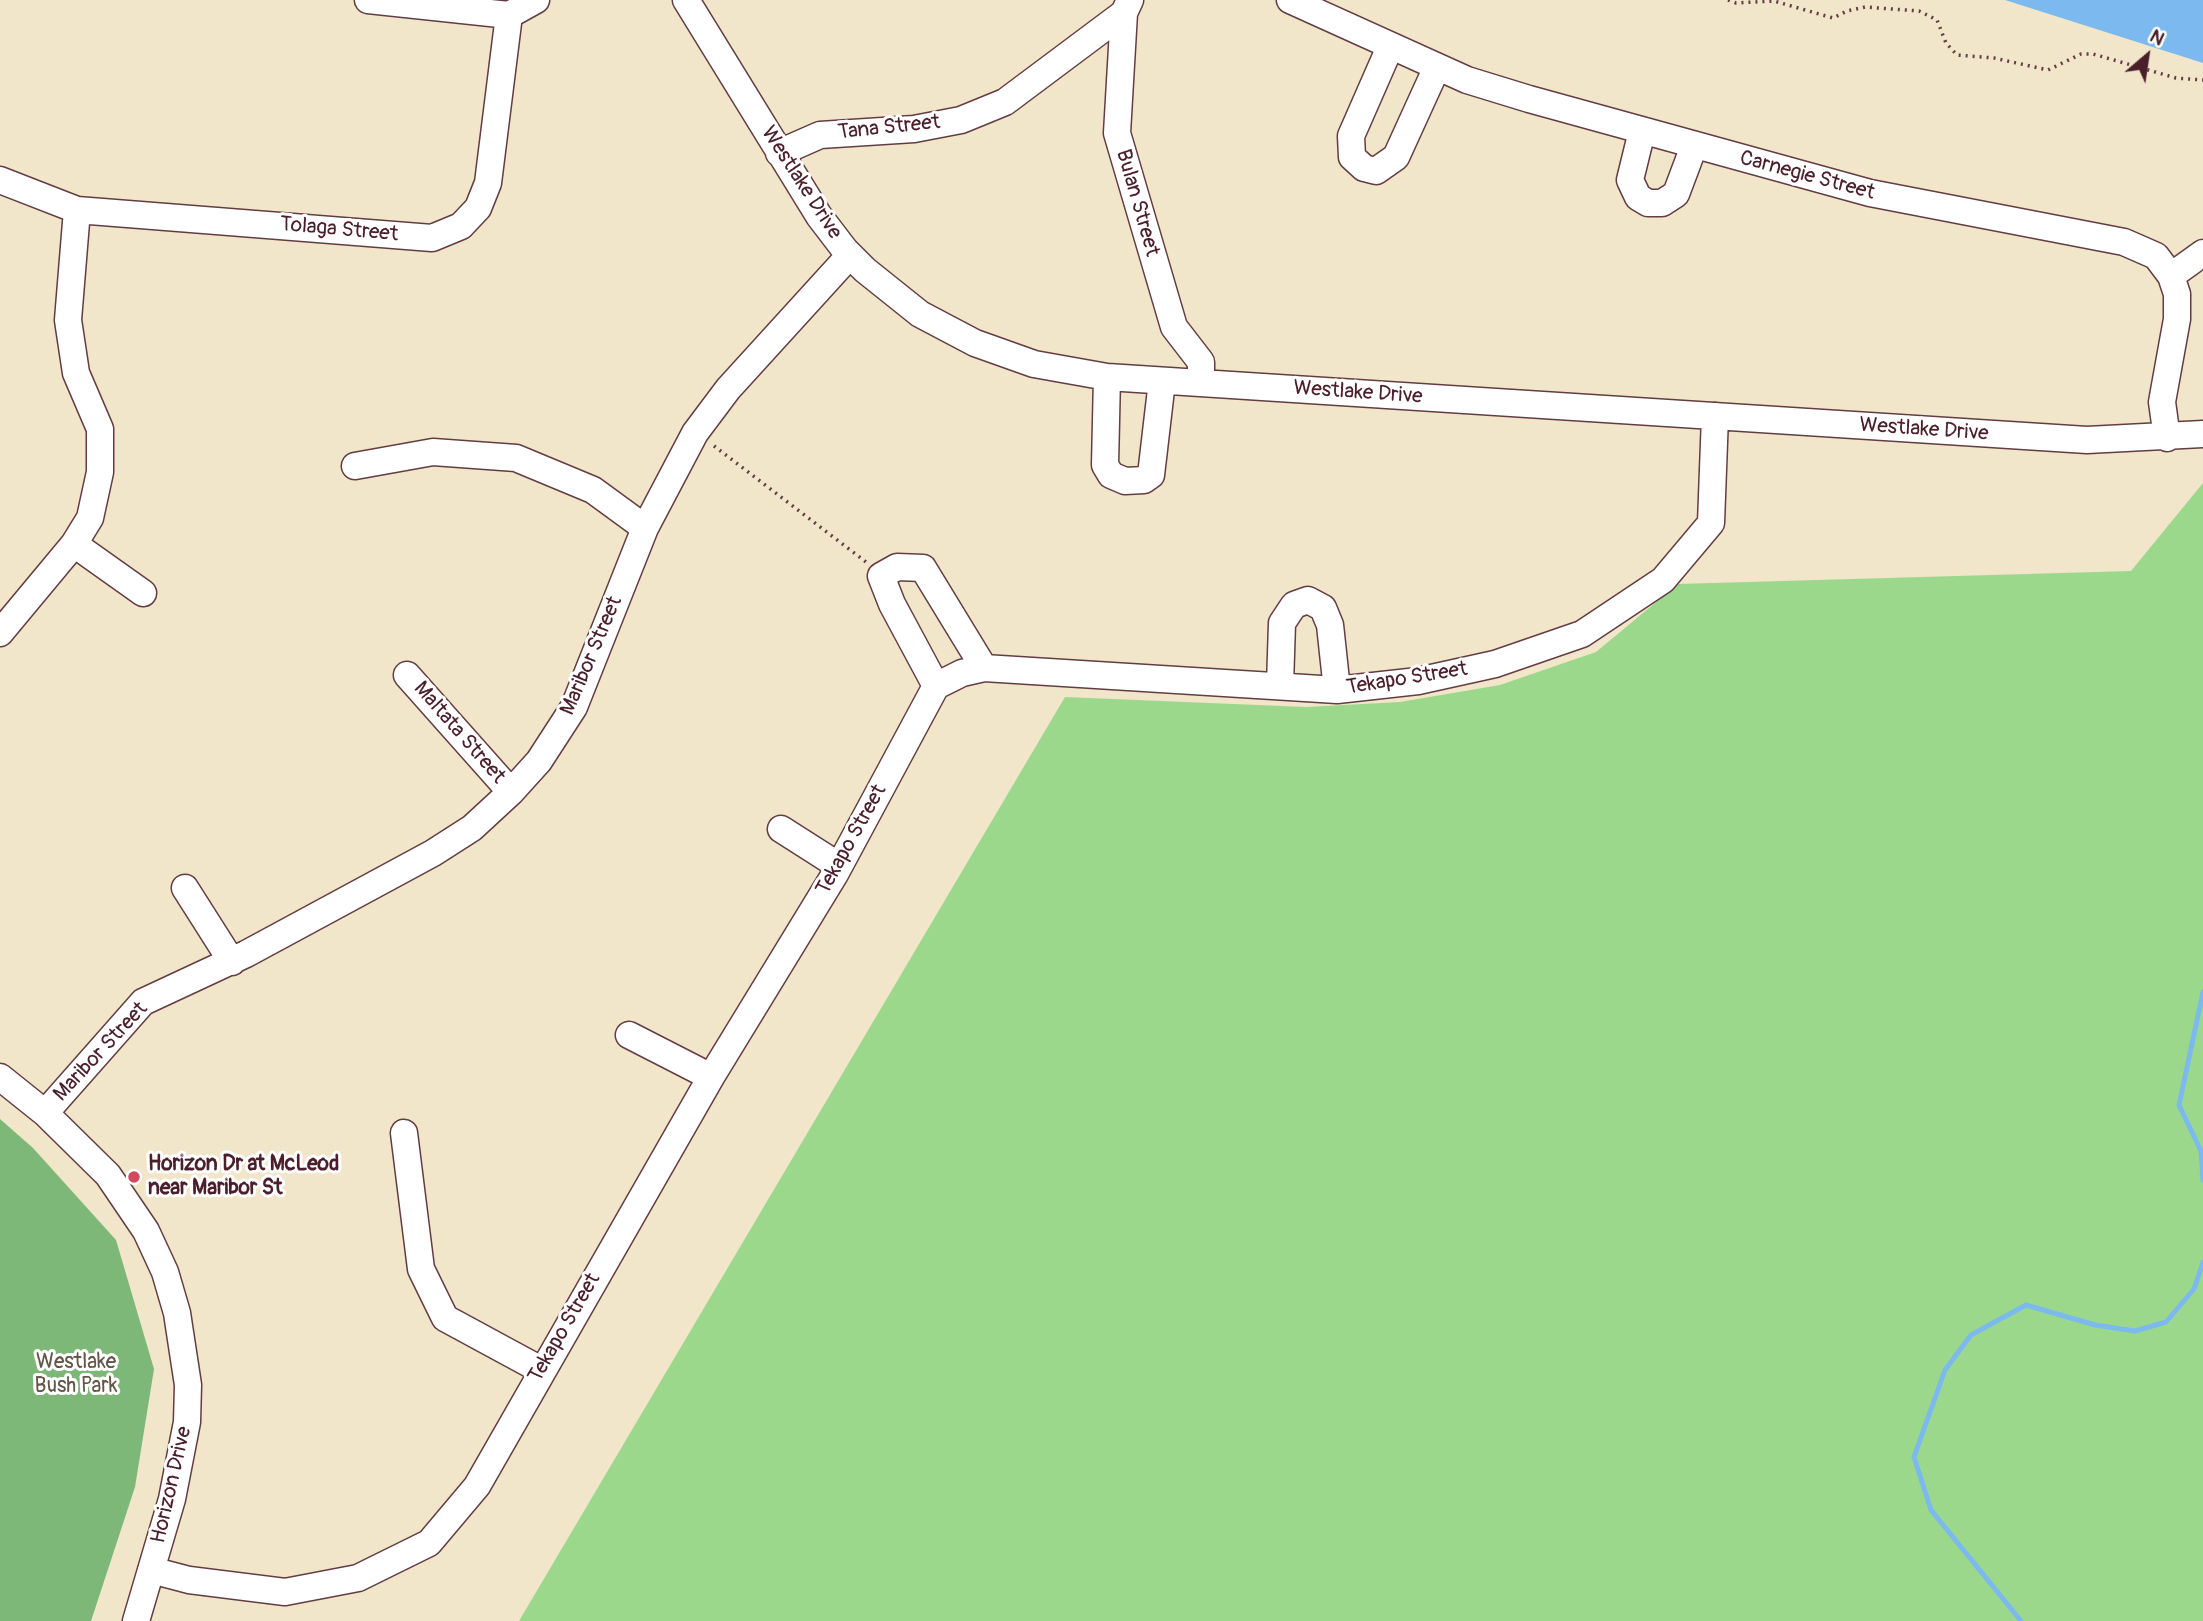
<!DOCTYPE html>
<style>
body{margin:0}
#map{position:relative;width:2203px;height:1621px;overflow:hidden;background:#f1e5ca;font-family:Pangolin,sans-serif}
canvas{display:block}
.north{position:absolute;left:2112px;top:21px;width:70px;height:70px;-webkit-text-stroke:5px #fff;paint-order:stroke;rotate:29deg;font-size:19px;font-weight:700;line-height:28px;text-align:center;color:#4a1f2b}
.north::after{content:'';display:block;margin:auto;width:24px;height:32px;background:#4a1f2b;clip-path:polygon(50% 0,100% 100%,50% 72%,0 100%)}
</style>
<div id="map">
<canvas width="2203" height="1621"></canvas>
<div class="north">N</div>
</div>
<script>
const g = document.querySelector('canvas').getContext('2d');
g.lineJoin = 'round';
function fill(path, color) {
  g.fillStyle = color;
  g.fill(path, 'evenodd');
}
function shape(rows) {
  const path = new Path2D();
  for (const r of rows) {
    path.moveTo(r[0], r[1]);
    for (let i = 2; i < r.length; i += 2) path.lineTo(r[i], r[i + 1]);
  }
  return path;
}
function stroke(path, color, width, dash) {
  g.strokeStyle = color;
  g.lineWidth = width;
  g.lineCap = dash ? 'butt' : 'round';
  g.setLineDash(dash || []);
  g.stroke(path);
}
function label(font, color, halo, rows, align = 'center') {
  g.font = font + ' Pangolin,sans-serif';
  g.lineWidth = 6;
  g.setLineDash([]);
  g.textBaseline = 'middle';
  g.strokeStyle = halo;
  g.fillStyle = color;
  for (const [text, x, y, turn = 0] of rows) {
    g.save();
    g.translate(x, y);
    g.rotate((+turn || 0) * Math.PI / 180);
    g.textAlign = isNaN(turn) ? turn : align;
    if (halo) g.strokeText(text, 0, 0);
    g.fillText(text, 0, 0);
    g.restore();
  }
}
fill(shape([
 [2203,483,2203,1621,519,1621,1065,697,1306,707,1400,702,1500,685,1596,652,1678,584,2131,571]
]), '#9cd88c');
fill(shape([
 [0,1119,33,1148,116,1240,154,1369,135,1487,91,1621,0,1621]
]), '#7db878');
fill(shape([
 [2005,0,2203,0,2203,63]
]), '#7cb9ef');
stroke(shape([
 [2203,992,2179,1105,2201,1151,2203,1180],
 [2021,1621,1931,1510,1914,1457,1945,1370,1971,1335,2026,1305,2095,1325,2135,1331,2166,1322,2194,1289,2203,1262]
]), '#7cb9ef', 5);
const minor = shape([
 [368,0,509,15,536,0],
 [686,0,819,216,845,250,865,270,920,314,975,343,1034,364,1107,377,2087,440,2203,434],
 [1290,0,1467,80,1529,99,1870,193,2124,242,2156,256,2171,276,2177,294,2177,319,2162,402,2167,438],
 [1124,13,1117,133,1174,327,1201,362,1201,382],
 [1390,47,1351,136,1352,157,1364,168,1376,171,1396,157,1437,67],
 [1642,131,1630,180,1638,197,1648,203,1662,203,1676,194,1694,146],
 [779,153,820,135,914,129,961,120,1005,102,1124,13,1130,0],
 [0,180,77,210,432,238,461,226,478,208,488,183,509,15],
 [2171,276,2203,253],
 [1107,377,1105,465,1111,475,1125,481,1144,480,1151,475,1162,381],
 [355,466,433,452,516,458,593,490,645,528],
 [74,544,143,593],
 [0,633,74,544,90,518,100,472,100,429,76,373,68,320,77,210],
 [407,675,511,792],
 [1280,685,1282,623,1294,605,1308,600,1323,608,1330,625,1337,690],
 [936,686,892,604,881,576,897,567,923,568,984,668],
 [781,829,839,866],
 [185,888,232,962],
 [629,1035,711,1077],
 [0,1077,45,1113,108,1175,146,1231,165,1272,177,1313,188,1385,187,1422,172,1499,136,1621],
 [45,1113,143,1002,246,954,433,853,472,828,511,792,539,761,574,707,645,528,695,433,728,389,850,255],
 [404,1133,421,1269,445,1318,541,1370],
 [151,1570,189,1580,285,1592,358,1578,429,1543,477,1486,711,1077,835,874,936,686,962,673,984,668,1337,690,1418,681,1495,664,1582,634,1663,580,1711,523,1715,416]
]);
stroke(minor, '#633d43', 29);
stroke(shape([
 [1728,0,1736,3,1774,1,1833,18,1847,11,1865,7,1919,11,1937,20,1946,43,1957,55,1994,58,2048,70,2081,54,2093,54,2176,78,2203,80],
 [714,446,866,562]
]), '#633d43', 3.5, [2, 5]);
stroke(minor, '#fff', 26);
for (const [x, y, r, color] of [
 [134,1177,7,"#d1495b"]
]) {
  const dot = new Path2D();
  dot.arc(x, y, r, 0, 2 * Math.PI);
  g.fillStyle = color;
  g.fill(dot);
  stroke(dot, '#fff', 2.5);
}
label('21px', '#4a1f2b', '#fff', [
 ["Tana Street",889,128,-6],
 ["Carnegie Street",1807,176,15],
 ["Westlake Drive",801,183,57],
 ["Bulan Street",1137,203,74],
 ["Tolaga Street",339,230,5],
 ["Westlake Drive",1358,393,4],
 ["Westlake Drive",1924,430,4],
 ["Maribor Street",592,656,-67],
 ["Tekapo Street",1407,679,-9],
 ["Maltata Street",459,733,49],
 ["Tekapo Street",852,840,-61],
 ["Maribor Street",101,1052,-47],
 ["Tekapo Street",565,1328,-60],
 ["Horizon Drive",172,1485,-77]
]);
label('bold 21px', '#4a1f2b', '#fff', [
 ["Horizon Dr at McLeod",148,1165],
 ["near Maribor St",148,1189]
], 'left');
label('21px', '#635648', '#fff', [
 ["Westlake",76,1363],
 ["Bush Park",76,1387]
]);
</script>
